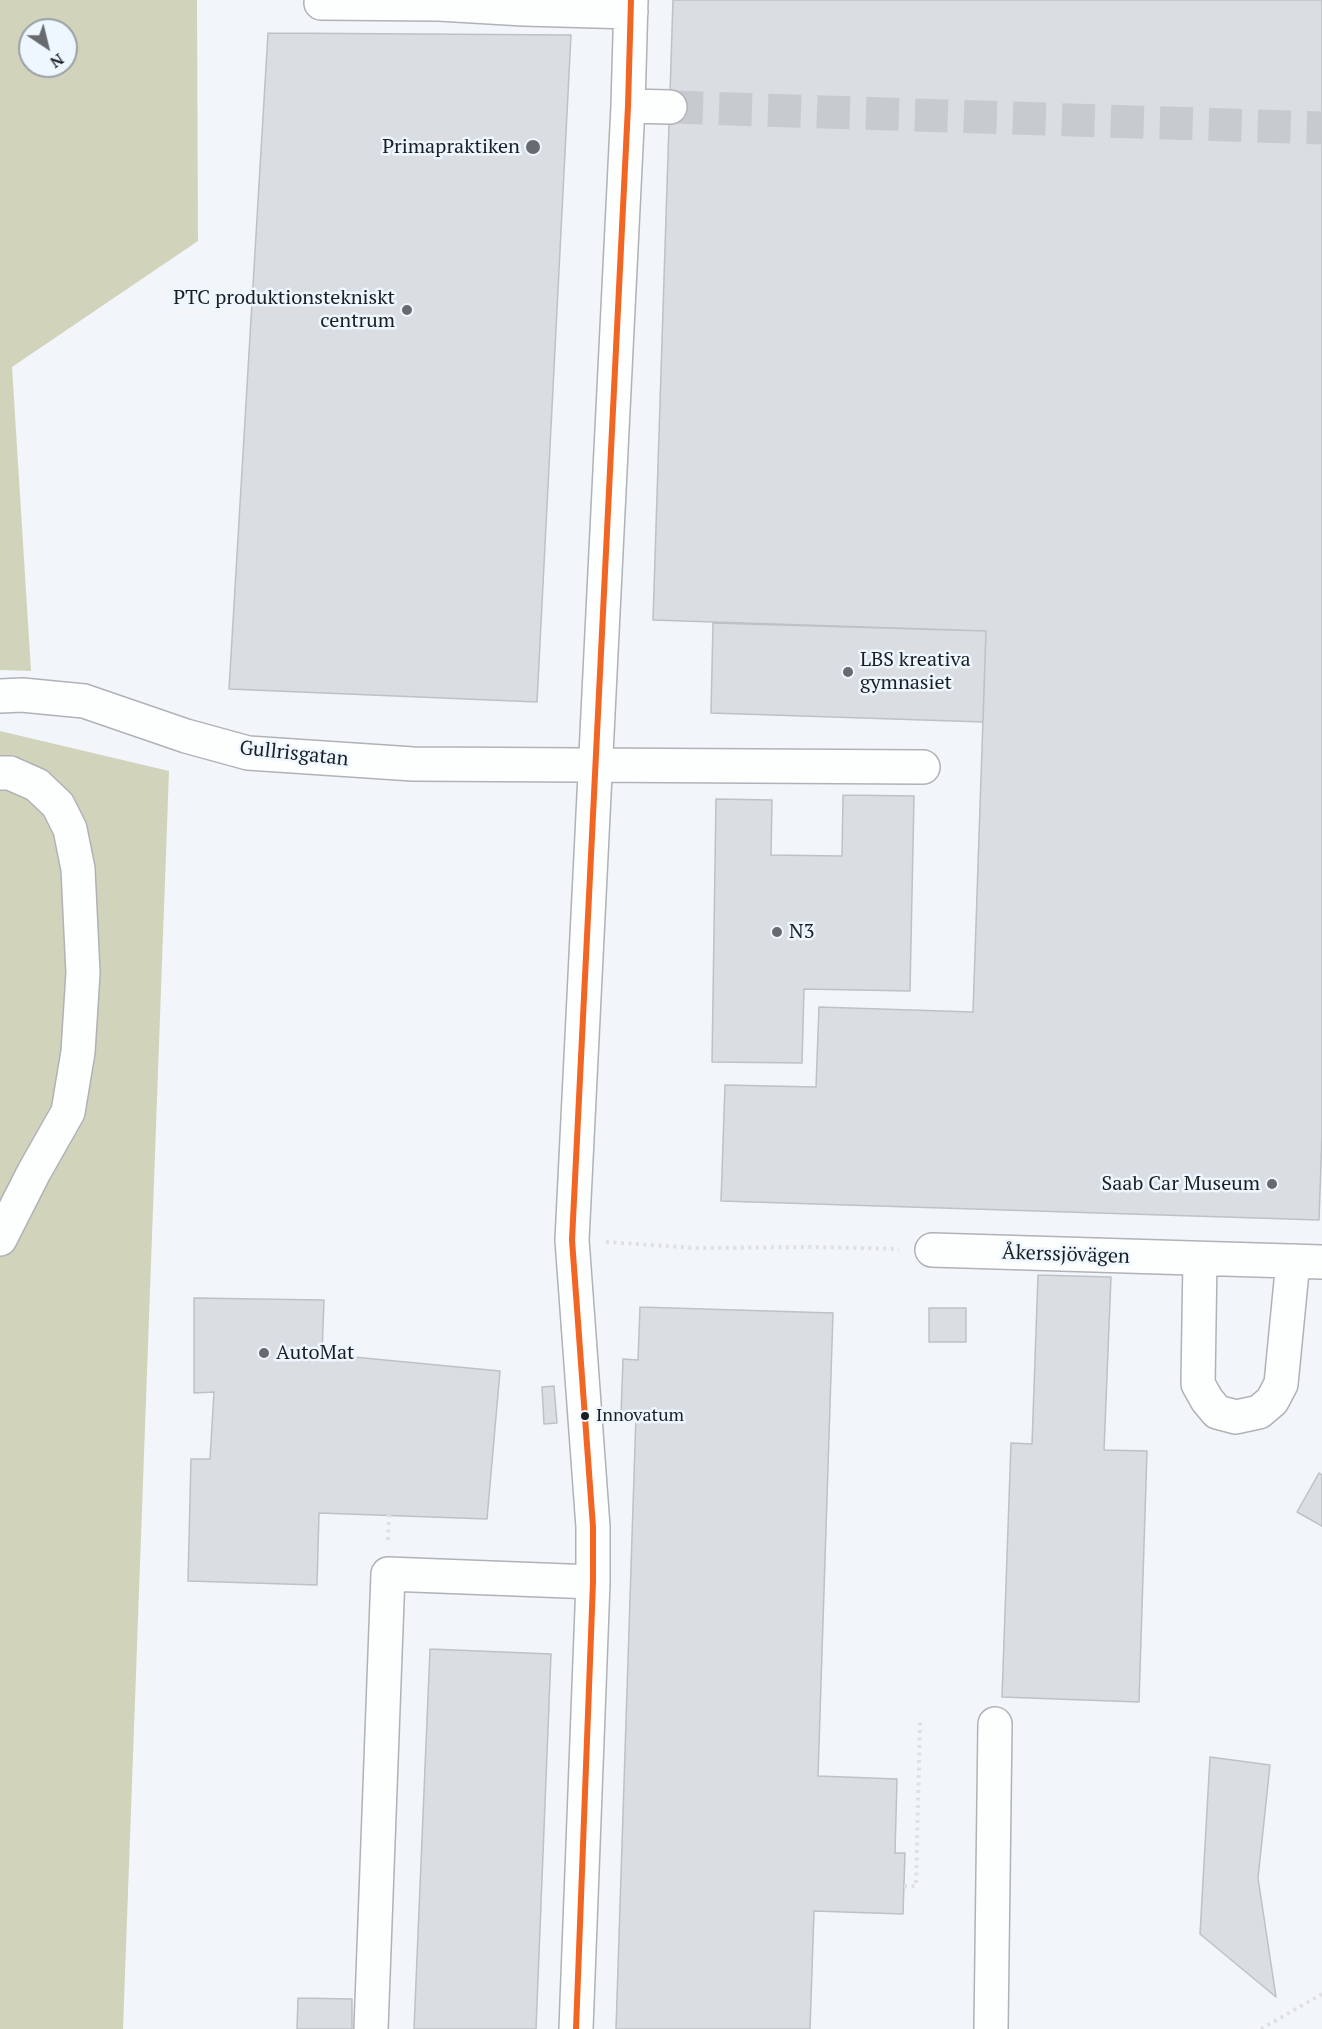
<!DOCTYPE html>
<meta charset="utf-8">
<style>
body{margin:0}
#map{position:relative;width:1322px;height:2029px;overflow:hidden;background:#f2f6fb;font-family:"PT Serif",serif}
canvas{display:block}
.north{position:absolute;left:18px;top:18px;width:60px;height:60px;box-sizing:border-box;background:#eef6ff;border:2px solid #9aa0a7;border-radius:50%;rotate:145deg;font-size:16px;font-weight:700;line-height:24px;text-align:center;color:#1c1f22}
.north::after{content:'';display:block;margin:auto;width:21px;height:27px;background:#676a6e;clip-path:polygon(50% 0,100% 100%,50% 72%,0 100%)}
</style>
<div id="map">
<canvas width="1322" height="2029"></canvas>
<div class="north">N</div>
</div>
<script>
const g = document.querySelector('canvas').getContext('2d');
g.lineJoin = 'round';
function fill(path, color) {
  g.fillStyle = color;
  g.fill(path, 'evenodd');
}
function shape(rows) {
  const path = new Path2D();
  for (const r of rows) {
    path.moveTo(r[0], r[1]);
    for (let i = 2; i < r.length; i += 2) path.lineTo(r[i], r[i + 1]);
  }
  return path;
}
function stroke(path, color, width, dash) {
  g.strokeStyle = color;
  g.lineWidth = width;
  g.lineCap = dash ? 'butt' : 'round';
  g.setLineDash(dash || []);
  g.stroke(path);
}
function label(font, color, halo, rows, align = 'center') {
  g.font = font + ' "PT Serif",serif';
  g.lineWidth = 5;
  g.setLineDash([]);
  g.textBaseline = 'middle';
  g.strokeStyle = halo;
  g.fillStyle = color;
  for (const [text, x, y, turn = 0] of rows) {
    g.save();
    g.translate(x, y);
    g.rotate((+turn || 0) * Math.PI / 180);
    g.textAlign = isNaN(turn) ? turn : align;
    if (halo) g.strokeText(text, 0, 0);
    g.fillText(text, 0, 0);
    g.restore();
  }
}
fill(shape([
 [0,0,197,0,198,241,12,367,31,671,0,670],
 [30,30,66,30,66,66,30,66],
 [0,731,169,771,123,2029,0,2029]
]), '#d1d4bb');
const building = shape([
 [673,0,1322,0,1322,1135,1319,1220,721,1201,725,1085,816,1087,819,1007,973,1012,986,631,653,620,673,0],
 [268,33,571,35,537,702,229,689,268,33],
 [713,623,986,631,983,722,711,713,713,623],
 [843,795,914,796,910,991,804,989,802,1063,712,1062,716,799,772,800,771,855,842,856,843,795],
 [1038,1275,1111,1277,1104,1450,1147,1451,1139,1702,1002,1697,1011,1443,1032,1444,1038,1275],
 [194,1298,324,1300,322,1354,500,1371,487,1519,319,1513,317,1585,188,1581,191,1459,210,1459,214,1392,194,1393,194,1298],
 [640,1307,833,1313,818,1776,897,1779,895,1853,905,1853,903,1914,814,1911,810,2029,616,2029,636,1414,621,1414,623,1359,638,1360,640,1307],
 [929,1308,966,1308,966,1342,929,1342,929,1308],
 [554,1386,557,1423,544,1424,542,1387,554,1386],
 [1319,1473,1322,1475,1322,1526,1297,1512,1319,1473],
 [430,1649,551,1654,536,2029,414,2029,430,1649],
 [1210,1757,1270,1765,1258,1878,1276,1997,1200,1934,1210,1757],
 [298,1998,352,1999,352,2029,297,2029,298,1998]
]);
fill(building, '#dadde1');
stroke(building, '#bec1c5', 1.5);
stroke(shape([
 [670,107,1322,128]
]), '#c7cbd0', 33, [33, 16]);
const minor = shape([
 [439,0,439,4,524,9,631,12],
 [321,3,439,4],
 [628,106,670,107],
 [0,696,22,695,84,701,186,736,248,753,413,764,923,767],
 [0,773,10,773,37,785,58,805,70,829,78,869,83,973,78,1052,68,1112,34,1172,0,1239],
 [932,1250,1322,1262],
 [1200,1259,1198,1384,1207,1400,1217,1412,1236,1417,1259,1412,1272,1401,1281,1384,1293,1261],
 [371,2029,388,1574,593,1582],
 [576,2029,593,1582,593,1527,572,1240,628,106,631,0],
 [991,2029,995,1724]
]);
stroke(minor, '#afb2b6', 36);
stroke(shape([
 [606,1242,695,1248,818,1247,899,1249],
 [388,1540,389,1515],
 [904,1886,916,1886,920,1721],
 [1261,2029,1322,1994]
]), '#dfe0e2', 4, [3, 4.5]);
stroke(minor, '#fdfefe', 33);
stroke(shape([
 [576,2029,593,1582,593,1527,572,1240,628,106,631,0]
]), '#f26522', 6);
for (const [x, y, r, color] of [
 [533,147,8,"#676a6e"],
 [407,310,6,"#676a6e"],
 [848,672,6,"#676a6e"],
 [777,932,6,"#676a6e"],
 [1272,1184,6,"#676a6e"],
 [264,1353,6,"#676a6e"],
 [585,1416,5,"#1c1f22"]
]) {
  const dot = new Path2D();
  dot.arc(x, y, r, 0, 2 * Math.PI);
  g.fillStyle = color;
  g.fill(dot);
  stroke(dot, '#eef6ff', 2);
}
label('18px', '#1c1f22', '#eef6ff', [
 ["Innovatum",596,1416]
], 'left');
label('20px', '#1c1f22', '#eef6ff', [
 ["Primapraktiken",520,147],
 ["PTC produktionstekniskt",395,298],
 ["centrum",395,321],
 ["LBS kreativa",860,660,"left"],
 ["gymnasiet",860,683,"left"],
 ["N3",789,932,"left"],
 ["Saab Car Museum",1260,1184],
 ["AutoMat",276,1353,"left"]
], 'right');
label('20px', '#1c1f22', '#eef6ff', [
 ["Gullrisgatan",294,754,6],
 ["Åkerssjövägen",1066,1255,2]
]);
</script>
